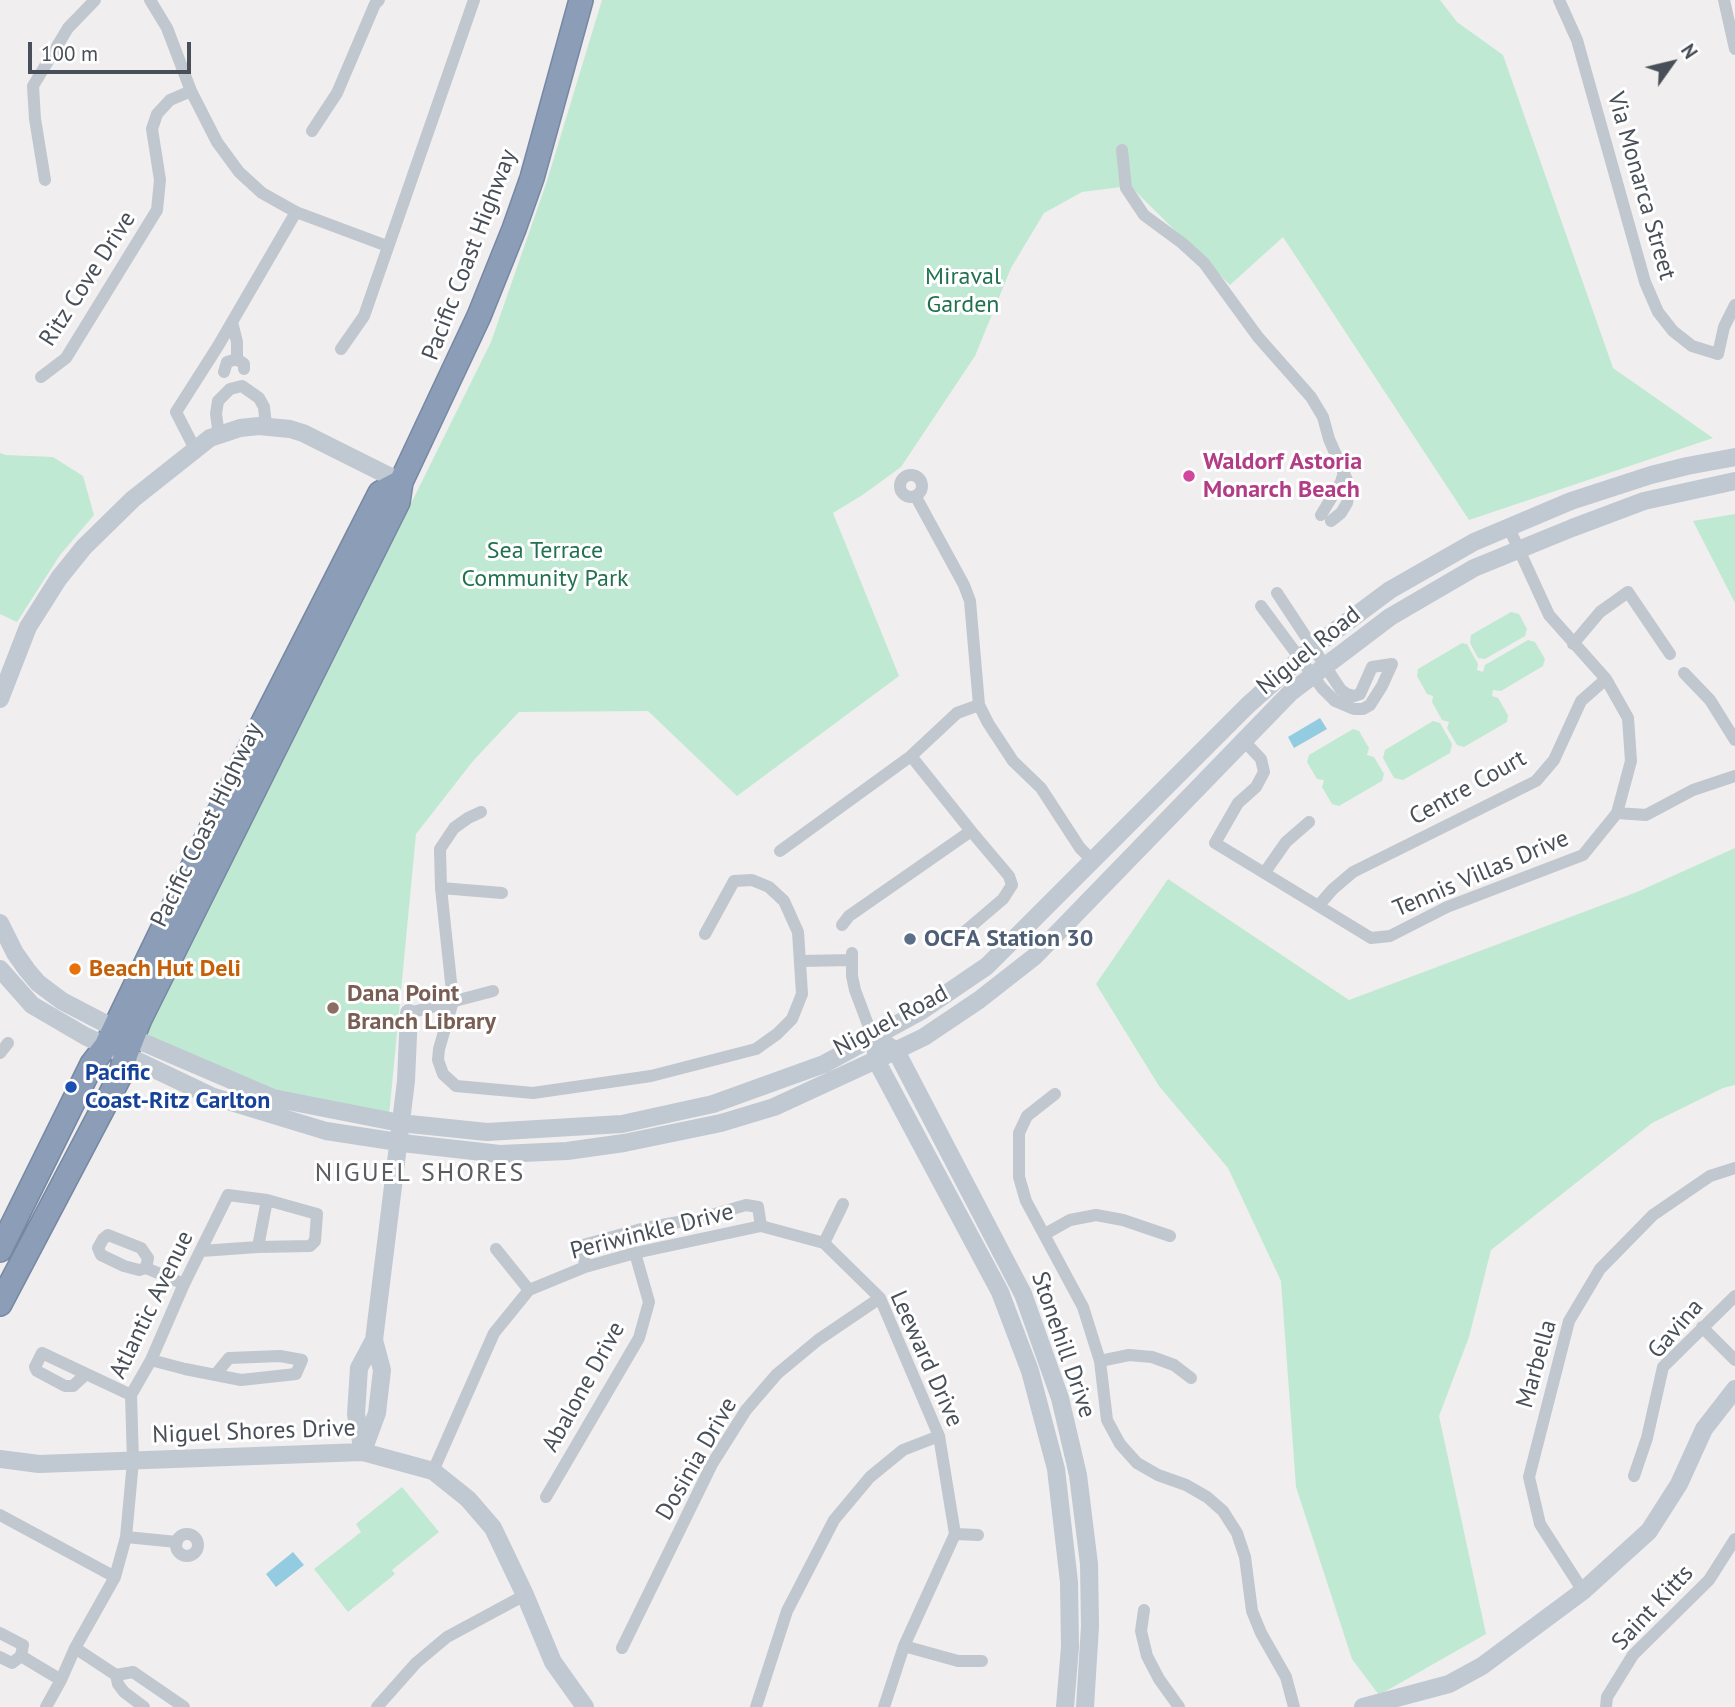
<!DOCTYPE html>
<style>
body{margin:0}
#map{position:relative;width:1735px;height:1707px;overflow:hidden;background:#f0eeee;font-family:"PT Sans",sans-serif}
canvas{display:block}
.north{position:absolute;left:1637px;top:28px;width:70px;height:70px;-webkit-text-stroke:5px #fff;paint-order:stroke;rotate:56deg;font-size:19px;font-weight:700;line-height:28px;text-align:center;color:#484f58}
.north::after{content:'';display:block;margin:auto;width:24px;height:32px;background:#484f58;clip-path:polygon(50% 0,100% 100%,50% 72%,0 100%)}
.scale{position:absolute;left:28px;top:42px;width:163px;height:32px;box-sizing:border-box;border:4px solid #484f58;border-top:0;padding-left:9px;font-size:21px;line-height:24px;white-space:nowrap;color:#484f58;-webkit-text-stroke:5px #fff;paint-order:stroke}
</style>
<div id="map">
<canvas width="1735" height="1707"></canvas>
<div class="north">N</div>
<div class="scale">100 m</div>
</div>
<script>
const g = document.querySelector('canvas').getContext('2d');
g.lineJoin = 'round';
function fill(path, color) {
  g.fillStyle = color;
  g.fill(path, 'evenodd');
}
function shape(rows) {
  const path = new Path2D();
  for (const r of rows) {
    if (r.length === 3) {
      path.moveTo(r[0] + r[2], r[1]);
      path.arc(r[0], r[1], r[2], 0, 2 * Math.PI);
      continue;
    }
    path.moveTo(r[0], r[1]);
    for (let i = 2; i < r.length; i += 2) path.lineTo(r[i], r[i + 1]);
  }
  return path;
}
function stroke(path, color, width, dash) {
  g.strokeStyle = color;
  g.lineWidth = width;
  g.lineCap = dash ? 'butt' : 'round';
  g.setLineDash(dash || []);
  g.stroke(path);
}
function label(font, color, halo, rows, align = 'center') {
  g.font = font + ' "PT Sans",sans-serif';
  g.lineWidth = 6;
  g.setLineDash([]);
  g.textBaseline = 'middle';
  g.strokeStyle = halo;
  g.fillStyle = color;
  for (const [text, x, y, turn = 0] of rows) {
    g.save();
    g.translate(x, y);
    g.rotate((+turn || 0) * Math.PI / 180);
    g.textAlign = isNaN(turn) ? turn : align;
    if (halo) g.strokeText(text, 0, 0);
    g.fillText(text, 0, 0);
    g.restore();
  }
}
fill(shape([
 [602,0,1440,0,1457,22,1503,55,1613,368,1713,438,1469,520,1283,237,1230,285,1130,186,1082,192,1044,213,1011,268,975,356,901,467,864,494,833,513,899,676,737,796,648,711,519,712,473,761,416,834,389,1116,299,1100,143,1034,282,764,491,342,546,184],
 [0,453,6,455,53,457,83,476,94,515,60,555,17,622,0,614],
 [1735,514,1735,603,1693,521],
 [1511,612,1519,614,1527,629,1525,636,1485,659,1478,658,1470,643,1471,635],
 [1528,640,1535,642,1545,659,1543,666,1501,691,1493,690,1492,696,1498,698,1508,715,1507,722,1464,747,1457,745,1447,728,1449,722,1442,720,1432,702,1433,696,1427,694,1417,676,1418,669,1462,643,1467,644,1478,664,1477,670,1483,672,1485,665],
 [1433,721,1440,723,1452,744,1450,753,1403,780,1394,778,1383,758,1385,750],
 [1353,729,1359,731,1369,748,1367,755,1374,757,1384,774,1382,781,1339,806,1332,804,1322,787,1324,780,1317,779,1307,762,1309,755],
 [1735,848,1735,1085,1723,1088,1652,1123,1491,1250,1469,1337,1439,1416,1486,1634,1379,1695,1352,1659,1296,1487,1281,1281,1228,1168,1159,1086,1096,984,1168,879,1349,1000,1637,892],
 [402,1487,439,1532,392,1570,395,1574,348,1612,314,1569,361,1532,356,1524]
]), '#c0e9d3');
fill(shape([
 [1320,718,1327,729,1294,748,1288,737],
 [293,1552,304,1565,276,1587,266,1574]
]), '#93cbe1');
const highway = shape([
 [0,1250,92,1064,106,1046,250,748,380,493,401,482],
 [0,1304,120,1076,126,1054,140,1019,398,502,401,482,479,316,514,229,532,178,581,0]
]);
stroke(highway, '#7688a2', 26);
stroke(shape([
 [150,0,167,28,191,91,217,142,239,172,262,193,296,212,387,246],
 [1559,0,1577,40,1645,282,1658,312,1673,331,1692,346,1718,354,1724,327,1735,305],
 [1724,0,1735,49],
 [312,131,337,93,375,4,379,0],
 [1122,150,1126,188,1144,215,1182,243,1204,263,1258,337,1311,397,1323,417,1329,439,1350,487,1347,503,1341,513,1331,521],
 [45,180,35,119,33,86,68,28,95,0],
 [232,322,237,342,237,359,244,364,244,369],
 [341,349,364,316,474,0],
 [224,372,227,362,237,359],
 [41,377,66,358,157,210,160,180,152,129,157,114,170,100,191,91],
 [219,435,216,414,218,401,230,389,242,386,259,398,264,407,266,426],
 [195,449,176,412,218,346,296,212],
 [911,486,11],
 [916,497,964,585,970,601,979,705,988,723,1013,761,1041,788,1080,848,1094,862],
 [1321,515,1341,482,1344,472],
 [1261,606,1322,688,1335,701,1354,709,1363,709,1370,705,1382,686,1392,664,1372,667,1360,694,1354,696,1347,694,1341,690,1277,593],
 [1573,644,1600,612,1628,592,1670,654],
 [1684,673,1710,700,1735,740],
 [1244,741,1261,759,1264,772,1256,787,1238,803,1215,843,1371,938,1390,936,1447,907,1583,855,1617,813,1631,761,1628,718,1606,679,1549,615,1509,528],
 [481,812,468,818,454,828,440,849,441,888,453,1001,439,1049,438,1060,443,1074,456,1086,533,1093,651,1076,756,1049,777,1034,792,1019,802,994,798,932,784,901,769,887,752,880,734,881,705,934],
 [1617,813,1646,815,1693,790,1735,776],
 [780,851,911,756,957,713,979,705],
 [1265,872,1286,842,1309,822],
 [441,888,502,893],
 [1319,905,1333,889,1353,872,1536,781,1554,760,1581,701,1606,679],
 [842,925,849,916,971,831,911,756],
 [962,934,1003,899,1012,885,1009,876,971,831],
 [852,953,852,976,855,990,867,1022,875,1037],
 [801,961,852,960],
 [409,1013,493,991],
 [0,1053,8,1043],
 [1055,1094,1027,1116,1019,1133,1019,1177,1026,1201,1083,1307,1100,1361,1107,1420,1120,1444,1137,1463,1158,1475,1186,1485,1207,1497,1223,1511,1237,1533,1245,1557,1252,1611,1261,1633,1286,1677,1294,1707],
 [1045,1234,1070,1220,1096,1215,1123,1220,1170,1236],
 [824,1243,843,1204],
 [258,1247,267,1200],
 [496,1249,529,1290],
 [585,1267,583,1245,645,1228,701,1218,746,1205,758,1207,761,1226],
 [146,1268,139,1270,124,1266,101,1255,98,1248,103,1239,108,1235,141,1248,148,1258,146,1268,184,1284],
 [1702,1327,1735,1360],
 [151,1360,185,1369,241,1380,296,1374,302,1360,280,1356,229,1358,216,1374],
 [1100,1361,1129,1355,1152,1357,1174,1365,1191,1378],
 [86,1374,73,1386,65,1386,37,1371,35,1367,42,1353,131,1395],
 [433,1471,494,1333,529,1290,585,1267,635,1253,761,1226,824,1243,880,1298,939,1436,955,1534,904,1646,884,1707],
 [1634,1476,1647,1438,1663,1367,1735,1296],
 [546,1497,639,1338,649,1302,635,1253],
 [0,1515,115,1577],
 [187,1545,11],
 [955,1534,978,1535],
 [126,1537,177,1542],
 [1583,1591,1540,1524,1529,1477,1569,1321,1600,1269,1653,1215,1710,1176,1735,1168],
 [1144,1610,1141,1631,1147,1656,1159,1679,1179,1707],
 [0,1633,23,1645,21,1656,12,1663,0,1657],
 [904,1646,958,1661,982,1661],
 [75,1648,116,1675,118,1684,124,1692,144,1707],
 [622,1648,712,1464,746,1410,777,1374,818,1340,880,1298],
 [21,1656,61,1680],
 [116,1675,133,1672,184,1707],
 [46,1707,61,1680,75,1648,115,1577,126,1537,133,1461,131,1395,151,1360,184,1284,228,1195,267,1200,317,1214,315,1241,310,1246,258,1247,201,1251],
 [377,1707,416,1663,447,1637,525,1595],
 [756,1707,787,1611,834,1520,870,1477,903,1450,939,1436],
 [1606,1707,1607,1697,1633,1655,1709,1580,1735,1539]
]), '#c0c7ce', 12);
stroke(shape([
 [0,699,28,627,59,578,84,547,133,499,210,438,240,428,259,426,290,429,303,433,401,482],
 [0,923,15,953,27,970,38,983,62,1001,133,1038,273,1098,400,1123,487,1132,622,1124,713,1104,824,1064,921,1011,987,966,1248,705,1312,648,1390,590,1474,542,1571,501,1651,475,1687,466,1735,457],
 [0,969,32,1005,85,1036,211,1096,326,1131,411,1144,500,1154,567,1151,624,1143,721,1123,774,1107,876,1060,924,1037,979,1000,1034,957,1291,692,1390,617,1474,568,1572,528,1644,501,1735,481],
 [887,1045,896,1051,1023,1294,1060,1398,1078,1475,1089,1564,1090,1626,1085,1707],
 [876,1051,876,1060,1000,1292,1030,1371,1056,1469,1069,1582,1070,1647,1065,1707],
 [363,1451,377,1413,382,1370,374,1340],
 [363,1452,356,1414,359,1368,374,1340,406,1081,409,1013],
 [0,1459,39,1464,363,1452,433,1471,468,1499,493,1528,525,1595,553,1662,585,1707],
 [1363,1707,1449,1684,1482,1666,1583,1591,1649,1531,1679,1484,1704,1429,1735,1389]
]), '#c0c8d2', 18);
stroke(highway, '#8b9db7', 23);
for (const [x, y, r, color] of [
 [1189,476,7,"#d1479c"],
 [910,939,7,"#5c6f8a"],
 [75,969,7,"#e8710a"],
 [333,1008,7,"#8d6e63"],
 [71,1087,7,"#1a4fb4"]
]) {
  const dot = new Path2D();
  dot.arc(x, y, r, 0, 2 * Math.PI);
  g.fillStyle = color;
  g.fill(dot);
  stroke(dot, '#fff', 2.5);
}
label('24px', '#484f58', '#fff', [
 ["Via Monarca Street",1641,186,74],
 ["Pacific Coast Highway",470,255,-69],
 ["Ritz Cove Drive",88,279,-57],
 ["Niguel Road",1309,651,-39],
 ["Centre Court",1468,788,-29],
 ["Pacific Coast Highway",207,825,-64],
 ["Tennis Villas Drive",1481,874,-23],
 ["Niguel Road",891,1021,-28],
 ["Periwinkle Drive",652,1232,-14],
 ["Atlantic Avenue",152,1305,-64],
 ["Gavina",1676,1329,-49],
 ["Stonehill Drive",1063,1345,71],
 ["Leeward Drive",926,1359,66],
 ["Marbella",1537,1364,-74],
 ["Abalone Drive",584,1387,-61],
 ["Niguel Shores Drive",254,1432,-2],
 ["Dosinia Drive",697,1459,-60],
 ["Saint Kitts",1653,1608,-47]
]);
label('24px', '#21714f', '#fff', [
 ["Miraval",963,277],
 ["Garden",963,305],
 ["Sea Terrace",545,551],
 ["Community Park",545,579]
]);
label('bold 24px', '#b23c85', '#fff', [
 ["Waldorf Astoria",1203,462],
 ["Monarch Beach",1203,490]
], 'left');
label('bold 24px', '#4e5e75', '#fff', [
 ["OCFA Station 30",924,939]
], 'left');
label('bold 24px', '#c56008', '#fff', [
 ["Beach Hut Deli",89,969]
], 'left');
label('bold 24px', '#785e54', '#fff', [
 ["Dana Point",347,994],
 ["Branch Library",347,1022]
], 'left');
label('bold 24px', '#164399', '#fff', [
 ["Pacific",85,1073],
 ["Coast-Ritz Carlton",85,1101]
], 'left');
g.letterSpacing = '2px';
label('26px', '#5b5d61', '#fff', [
 ["NIGUEL SHORES",420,1174]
]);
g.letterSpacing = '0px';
</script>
